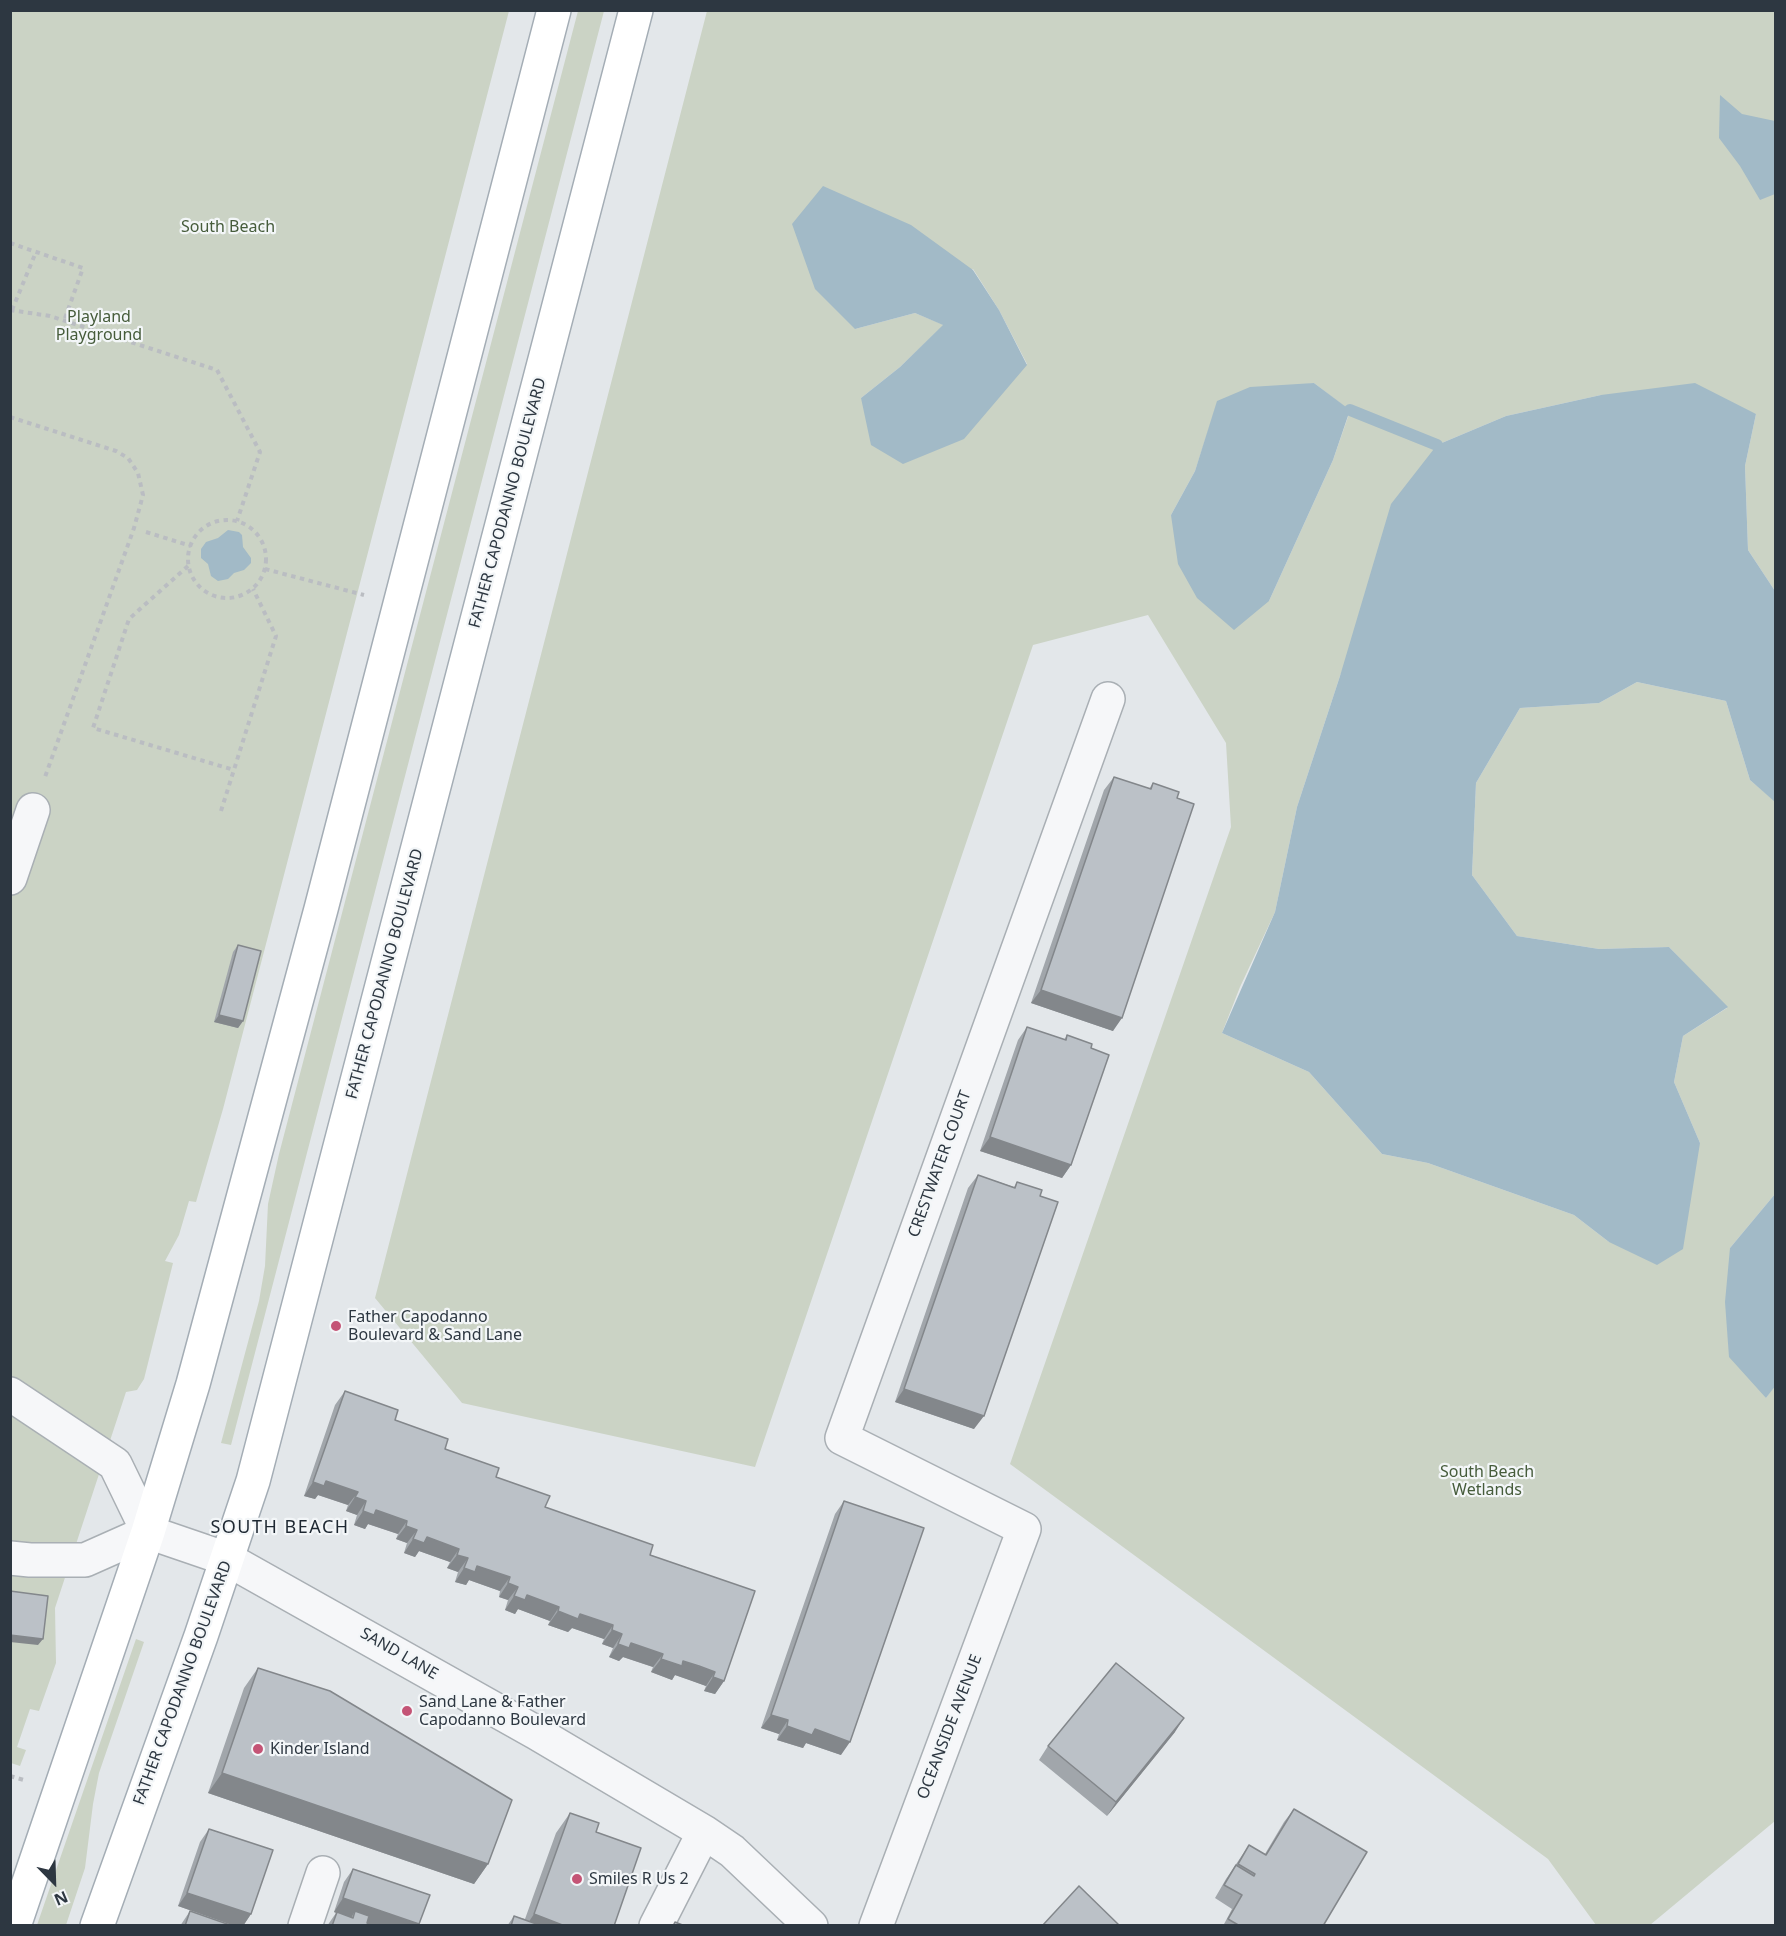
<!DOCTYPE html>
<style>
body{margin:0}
#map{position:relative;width:1786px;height:1936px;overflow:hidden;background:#e3e7ea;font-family:"Noto Sans",sans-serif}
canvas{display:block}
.frame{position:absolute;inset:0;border:12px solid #2d3741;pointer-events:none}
.north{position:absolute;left:24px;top:1852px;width:60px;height:60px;-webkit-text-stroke:4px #f3f6f8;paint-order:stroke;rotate:157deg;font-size:16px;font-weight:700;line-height:24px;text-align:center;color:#2d3741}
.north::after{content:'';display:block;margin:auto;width:21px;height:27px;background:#2d3741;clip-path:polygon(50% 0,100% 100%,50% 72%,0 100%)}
</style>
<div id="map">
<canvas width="1786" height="1936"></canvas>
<div class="frame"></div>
<div class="north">N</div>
</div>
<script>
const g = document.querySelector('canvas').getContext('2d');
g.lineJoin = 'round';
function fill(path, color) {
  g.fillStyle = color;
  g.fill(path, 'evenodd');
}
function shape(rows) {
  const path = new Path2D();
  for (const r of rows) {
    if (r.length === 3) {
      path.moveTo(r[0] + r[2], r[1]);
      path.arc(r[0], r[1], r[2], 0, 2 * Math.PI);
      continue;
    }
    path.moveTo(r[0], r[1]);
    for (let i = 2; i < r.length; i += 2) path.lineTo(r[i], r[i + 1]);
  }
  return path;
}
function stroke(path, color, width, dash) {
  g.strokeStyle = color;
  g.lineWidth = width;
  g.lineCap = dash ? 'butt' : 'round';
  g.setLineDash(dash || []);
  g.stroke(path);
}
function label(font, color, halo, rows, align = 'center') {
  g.font = font + ' "Noto Sans",sans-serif';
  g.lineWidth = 4.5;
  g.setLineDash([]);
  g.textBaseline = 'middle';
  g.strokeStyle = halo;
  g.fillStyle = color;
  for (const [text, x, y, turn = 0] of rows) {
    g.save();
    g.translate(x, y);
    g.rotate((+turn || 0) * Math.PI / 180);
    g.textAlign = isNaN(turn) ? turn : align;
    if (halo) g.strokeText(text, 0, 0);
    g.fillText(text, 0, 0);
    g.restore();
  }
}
fill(shape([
 [11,11,509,11,223,1109,196,1202,189,1201,179,1235,165,1261,173,1263,144,1379,137,1390,126,1392,55,1608,56,1663,39,1711,30,1709,17,1747,26,1750,20,1766,11,1763],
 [578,11,604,11,231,1445,221,1443,259,1301,265,1266,268,1204,279,1154],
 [707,11,1775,11,1775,591,1748,550,1745,466,1756,414,1601,395,1506,416,1437,445,1340,676,1297,807,1275,912,1240,987,1222,1033,1309,1072,1382,1154,1428,1163,1574,1215,1609,1242,1700,1143,1674,1082,1683,1036,1727,1008,1669,947,1599,949,1517,936,1472,875,1476,783,1520,708,1599,703,1637,682,1726,701,1750,780,1776,802,1775,1194,1730,1248,1766,1398,1775,1385,1775,1821,1650,1925,1596,1925,1548,1859,1010,1464,1231,827,1226,743,1148,615,1033,645,755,1467,462,1403,375,1298],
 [973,269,999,310,1027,364,861,398,900,367,944,325,915,313,855,329],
 [1314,383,1350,411,1333,460,1269,601,1171,515,1195,471,1218,401],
 [136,1639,144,1642,99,1773,93,1804,85,1868,66,1925,37,1925]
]), '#cbd3c5');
fill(shape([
 [1720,95,1742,114,1775,121,1775,194,1760,200,1740,166,1719,138],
 [823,186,911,225,973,270,999,310,1027,365,964,439,903,464,871,445,861,398,900,367,943,325,915,313,855,329,815,289,792,224],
 [1314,383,1350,410,1333,460,1269,601,1234,630,1197,598,1178,564,1171,515,1195,471,1217,401,1250,387],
 [1695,383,1756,414,1745,466,1748,550,1775,591,1775,802,1750,780,1726,701,1637,682,1599,703,1520,708,1476,783,1472,875,1517,936,1599,949,1669,947,1728,1007,1683,1036,1674,1082,1700,1143,1683,1249,1657,1265,1609,1242,1574,1215,1428,1163,1382,1154,1309,1072,1222,1033,1275,912,1297,807,1340,676,1391,504,1437,445,1506,416,1601,395],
 [228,530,239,532,242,535,243,547,251,558,251,563,244,570,234,573,228,579,218,581,211,576,208,564,201,558,201,549,206,542,218,538],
 [1775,1194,1776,1385,1766,1398,1729,1357,1725,1302,1730,1248]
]), '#a2bac7');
stroke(shape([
 [1350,410,1437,445]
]), '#a2bac7', 12);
const minor = shape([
 [10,878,33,810],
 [10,1394,115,1464,148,1532],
 [10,1558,30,1560,85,1560,148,1532,227,1559,535,1732,704,1832,732,1851,811,1926],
 [305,1926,323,1873],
 [656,1926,704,1832],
 [876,1926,1024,1529,842,1438,1108,699]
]);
const major = shape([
 [14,1926,148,1532,193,1384,321,909,554,10],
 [97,1926,201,1636,253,1481,636,10]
]);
stroke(minor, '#a9afb4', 36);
stroke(major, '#a4adb5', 36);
stroke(shape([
 [10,243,83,268,64,321],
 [10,310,50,316,217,370,260,452,237,521],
 [12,310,36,252],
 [10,417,116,451,128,458,138,473,143,495,134,528,45,777],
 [227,559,39],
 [146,532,191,546],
 [188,566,129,619,93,728,234,770],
 [265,569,364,595],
 [221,811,276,636,253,589],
 [10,1776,24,1780]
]), '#babdc2', 4, [4.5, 4.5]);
stroke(minor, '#f6f7f9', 33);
stroke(major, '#fff', 33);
fill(shape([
 [1114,777,1149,789,1153,783,1177,798,1113,1031,1031,1003,1104,790],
 [238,945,243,1021,238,1028,214,1022,233,952],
 [1027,1027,1064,1040,1067,1035,1091,1048,1071,1165,1062,1178,980,1151,1018,1040],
 [978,1175,1014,1187,1017,1182,974,1429,895,1402,968,1188],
 [345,1391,496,1477,545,1507,650,1555,724,1681,715,1694,704,1691,706,1686,690,1680,675,1675,672,1680,651,1672,653,1667,623,1657,619,1661,609,1657,613,1648,602,1644,604,1639,572,1628,568,1632,548,1625,550,1621,518,1609,515,1614,505,1610,508,1600,499,1597,500,1591,469,1580,466,1585,455,1582,458,1572,447,1568,450,1562,419,1551,415,1557,404,1553,407,1543,396,1539,398,1534,368,1524,365,1529,354,1525,357,1515,346,1511,348,1505,318,1495,315,1499,304,1496,335,1405],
 [844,1501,841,1755,806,1743,803,1748,777,1740,779,1734,761,1728,835,1514],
 [258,1668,488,1864,474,1884,208,1793,244,1688],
 [1175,1732,1107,1816,1039,1760,1048,1746],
 [1294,1809,1323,1926,1223,1926,1232,1909,1215,1898,1226,1879,1249,1845,1265,1854,1284,1822],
 [570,1813,596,1832,614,1926,507,1926,514,1916,525,1919,556,1833],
 [209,1829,251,1914,243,1926,235,1926,178,1906,200,1842],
 [353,1869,374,1926,327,1926,336,1913,334,1912,344,1882],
 [190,1911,233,1926,180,1926]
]), '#a1a6ab');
fill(shape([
 [1041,990,1122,1018,1113,1031,1031,1003],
 [219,1015,243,1021,238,1028,214,1022],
 [990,1137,1071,1165,1062,1178,980,1151],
 [904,1389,984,1416,974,1429,895,1402],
 [326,1481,358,1492,348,1505,318,1495,315,1499,304,1496,313,1482],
 [355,1497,366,1501,357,1515,346,1511],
 [376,1510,407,1521,398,1534,368,1524,365,1529,354,1525,363,1511],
 [406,1526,417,1530,407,1543,396,1539],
 [427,1537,459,1549,450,1562,419,1551,415,1557,404,1553,413,1539],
 [457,1555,468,1558,458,1572,447,1568],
 [477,1566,510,1577,500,1591,469,1580,466,1585,455,1582,464,1568],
 [508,1583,518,1587,508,1600,499,1597],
 [527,1595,559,1607,550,1621,518,1609,515,1614,505,1610,514,1596],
 [558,1611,580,1614,613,1625,604,1639,572,1628,568,1632,548,1625],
 [612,1630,622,1634,613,1648,602,1644],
 [10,1635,43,1639,38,1645,10,1642],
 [631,1643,663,1654,653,1667,623,1657,619,1661,609,1657,618,1644],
 [661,1659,683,1661,715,1672,706,1686,675,1675,672,1680,651,1672],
 [713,1677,724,1681,715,1694,704,1691],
 [771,1715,788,1720,779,1734,761,1728],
 [1184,1718,1175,1732,1107,1816,1116,1802],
 [787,1726,815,1729,850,1742,841,1755,806,1743,803,1748,777,1740],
 [222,1773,488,1864,474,1884,208,1793],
 [187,1893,251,1914,243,1926,235,1926,178,1906],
 [343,1898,419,1924,418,1926,374,1926,353,1918,355,1911,351,1918,334,1912],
 [534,1914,565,1926,526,1926]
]), '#83878b');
const building = shape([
 [1114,777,1151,789,1153,783,1179,792,1177,798,1194,804,1122,1018,1041,990,1114,777],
 [238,945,261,951,243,1021,219,1015,238,945],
 [1027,1027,1066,1040,1067,1035,1092,1044,1091,1048,1109,1055,1071,1165,990,1137,1027,1027],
 [978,1175,1015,1188,1017,1182,1042,1190,1040,1196,1058,1202,984,1416,904,1389,978,1175],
 [345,1391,398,1410,395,1420,448,1439,445,1449,499,1468,496,1477,550,1496,545,1507,653,1545,650,1555,755,1591,724,1681,713,1677,715,1672,699,1666,683,1661,682,1666,661,1659,663,1654,631,1643,629,1648,618,1644,622,1634,612,1630,613,1625,580,1614,578,1619,558,1611,559,1607,527,1595,525,1600,514,1596,518,1587,508,1583,510,1577,477,1566,475,1572,464,1568,468,1558,457,1555,459,1549,427,1537,424,1543,413,1539,417,1530,406,1526,407,1521,376,1510,374,1515,363,1511,366,1501,355,1497,358,1492,326,1481,324,1486,313,1482,345,1391],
 [844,1501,924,1528,850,1742,815,1729,812,1735,787,1726,788,1720,771,1715,844,1501],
 [10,1591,48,1596,43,1639,10,1635,10,1591],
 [1116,1663,1184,1718,1116,1802,1048,1746,1116,1663],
 [258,1668,330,1691,512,1800,488,1864,222,1773,258,1668],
 [1294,1809,1367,1852,1323,1926,1240,1926,1228,1919,1242,1895,1224,1885,1236,1865,1254,1876,1255,1874,1238,1864,1249,1845,1266,1855,1294,1809],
 [570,1813,599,1823,596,1832,641,1848,614,1926,565,1926,534,1914,570,1813],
 [209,1829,273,1850,251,1914,187,1893,209,1829],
 [353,1869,430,1895,419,1924,343,1898,353,1869],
 [1079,1886,1120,1926,1042,1926,1079,1886],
 [190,1911,233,1926,185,1926,190,1911],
 [355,1911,369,1916,367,1923,374,1926,332,1926,337,1912,353,1918,355,1911],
 [514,1916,542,1926,511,1926,514,1916],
 [675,1922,685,1926,673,1926,675,1922]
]);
fill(building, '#bbc1c7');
stroke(building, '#83878b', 1.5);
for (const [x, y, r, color] of [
 [336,1326,6,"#c45476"],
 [407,1711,6,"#c45476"],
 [258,1749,6,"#c45476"],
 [577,1879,6,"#c45476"]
]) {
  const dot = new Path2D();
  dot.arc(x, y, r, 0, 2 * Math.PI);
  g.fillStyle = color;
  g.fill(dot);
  stroke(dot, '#f3f6f8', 2);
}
label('16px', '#465c3b', '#f3f6f8', [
 ["South Beach",228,227],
 ["Playland",99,317],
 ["Playground",99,335],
 ["South Beach",1487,1472],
 ["Wetlands",1487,1490]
]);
label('16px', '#2d3741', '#f3f6f8', [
 ["FATHER CAPODANNO BOULEVARD",508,503,-75],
 ["FATHER CAPODANNO BOULEVARD",385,974,-75],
 ["CRESTWATER COURT",940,1164,-70],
 ["SAND LANE",399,1654,30],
 ["FATHER CAPODANNO BOULEVARD",183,1683,-70],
 ["OCEANSIDE AVENUE",950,1727,-69]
]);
label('16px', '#2d3741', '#f3f6f8', [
 ["Father Capodanno",348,1317],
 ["Boulevard & Sand Lane",348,1335],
 ["Sand Lane & Father",419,1702],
 ["Capodanno Boulevard",419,1720],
 ["Kinder Island",270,1749],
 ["Smiles R Us 2",589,1879]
], 'left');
g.letterSpacing = '1.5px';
label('18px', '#1e2832', '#f3f6f8', [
 ["SOUTH BEACH",280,1528]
]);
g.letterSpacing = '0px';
</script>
